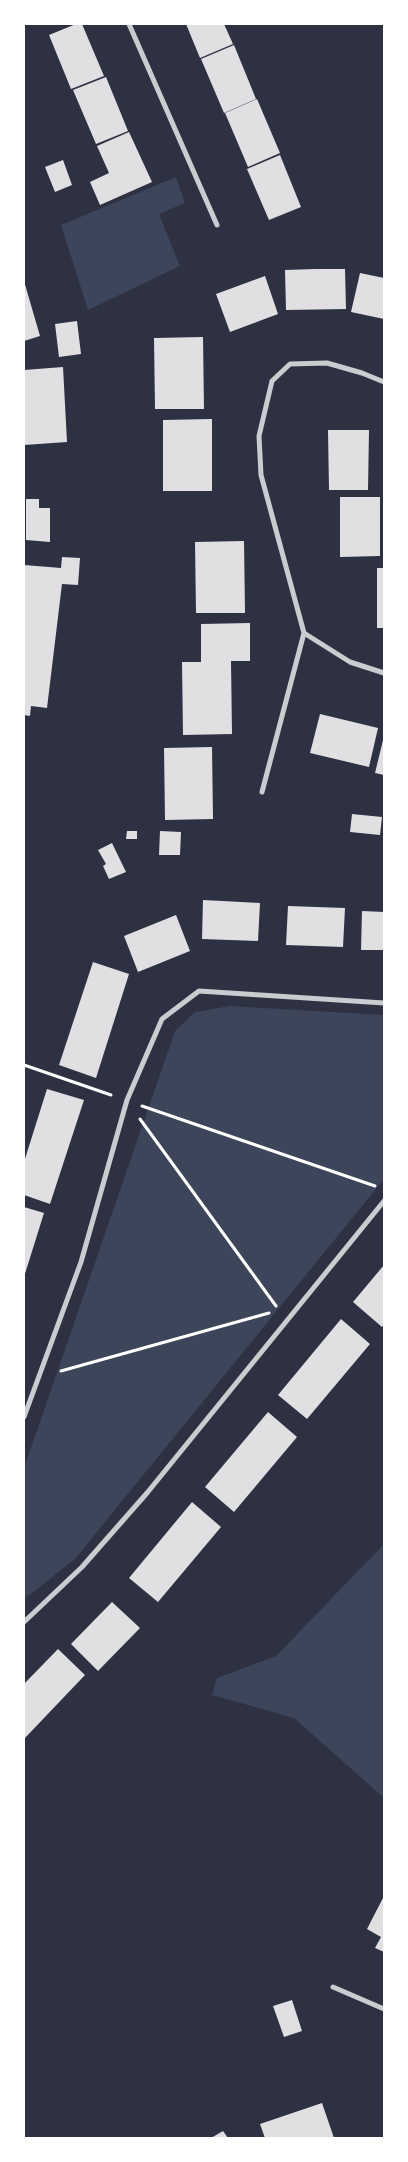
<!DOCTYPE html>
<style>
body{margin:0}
#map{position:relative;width:408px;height:2162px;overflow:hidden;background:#2d3142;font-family:"Noto Serif",serif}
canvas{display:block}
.frame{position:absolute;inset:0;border:25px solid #fff;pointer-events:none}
</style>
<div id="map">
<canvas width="408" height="2162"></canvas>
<div class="frame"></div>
</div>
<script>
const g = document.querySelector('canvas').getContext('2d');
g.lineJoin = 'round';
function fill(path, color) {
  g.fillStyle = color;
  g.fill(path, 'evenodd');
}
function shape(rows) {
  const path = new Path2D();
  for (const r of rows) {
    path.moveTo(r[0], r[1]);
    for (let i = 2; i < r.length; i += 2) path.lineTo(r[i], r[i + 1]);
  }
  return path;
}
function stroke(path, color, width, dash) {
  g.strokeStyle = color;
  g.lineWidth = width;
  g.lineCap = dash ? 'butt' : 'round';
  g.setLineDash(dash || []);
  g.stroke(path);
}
fill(shape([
 [176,177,185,203,159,214,180,266,88,310,61,225],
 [230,1006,384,1015,384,1179,75,1559,31,1594,24,1598,24,1468,175,1031,195,1012],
 [384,1544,384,1798,294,1718,212,1695,217,1678,276,1656]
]), '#3c4559');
fill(shape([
 [76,24,82,24,104,76,71,89,49,35],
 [186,24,224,24,233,44,200,58],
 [234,45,256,99,224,113,201,59],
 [106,77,128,131,96,144,73,90],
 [257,99,280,153,248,167,225,113],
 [129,132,152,182,100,205,90,182,109,173,97,146],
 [280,155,301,207,269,220,247,169],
 [63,160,72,185,55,192,45,167],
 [315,269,345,269,346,309,286,310,285,270],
 [360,273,384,278,384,319,351,312],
 [265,276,278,314,230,332,216,294],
 [24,281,40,336,24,341],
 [77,321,81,354,59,357,55,324],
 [203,337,204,409,155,409,154,338],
 [63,367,67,442,24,445,24,370],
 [212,419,212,491,163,491,163,420],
 [328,430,369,430,368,490,329,490],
 [340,497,380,497,380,556,340,557],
 [26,499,39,499,39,508,50,508,50,542,26,540],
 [244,541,245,613,196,613,195,542],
 [62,557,80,558,78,585,62,584,47,708,31,706,30,716,24,715,24,565,61,568],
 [377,568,384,568,384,628,377,628],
 [250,623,250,661,231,661,232,734,183,735,182,662,201,662,201,624],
 [320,714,378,728,369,767,310,753],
 [384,736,384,775,375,773],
 [212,747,213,819,165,820,164,748],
 [352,814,382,817,380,835,350,832],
 [127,831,137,831,137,839,126,839],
 [160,831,181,832,180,855,159,855],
 [112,843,126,872,109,879,103,866,106,864,98,850],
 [203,900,260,903,258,941,202,939],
 [288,906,345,908,343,947,286,945],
 [362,911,384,912,384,950,361,950],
 [176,915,190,951,138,972,124,936],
 [93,962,129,974,96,1078,59,1065],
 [47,1089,84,1100,50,1204,24,1195,24,1162],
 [24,1207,44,1213,24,1277],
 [384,1265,384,1324,382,1327,353,1302],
 [341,1319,370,1344,307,1419,278,1395],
 [268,1412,297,1437,234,1512,205,1487],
 [192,1502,221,1527,158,1602,129,1578],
 [112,1602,140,1628,98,1671,71,1644],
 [58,1649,85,1675,24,1739,24,1684],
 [384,1896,384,1952,375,1948,381,1937,367,1929],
 [292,2000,302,2031,284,2037,273,2006],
 [322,2103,334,2138,265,2138,260,2124],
 [223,2131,228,2138,211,2138]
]), '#e0e0e3');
stroke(shape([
 [24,1065,111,1095],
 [142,1106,375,1186],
 [140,1119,276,1306],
 [61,1371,269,1313]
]), '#fff', 3);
stroke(shape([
 [129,24,217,225],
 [384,382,362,373,327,363,290,364,272,381,259,436,261,475,304,633,350,662,384,673],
 [262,792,304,633],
 [24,1417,81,1262,127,1100,162,1019,199,991,384,1003],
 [24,1622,82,1567,147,1493,384,1201],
 [333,1987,384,2009]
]), '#caccd0', 5);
</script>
